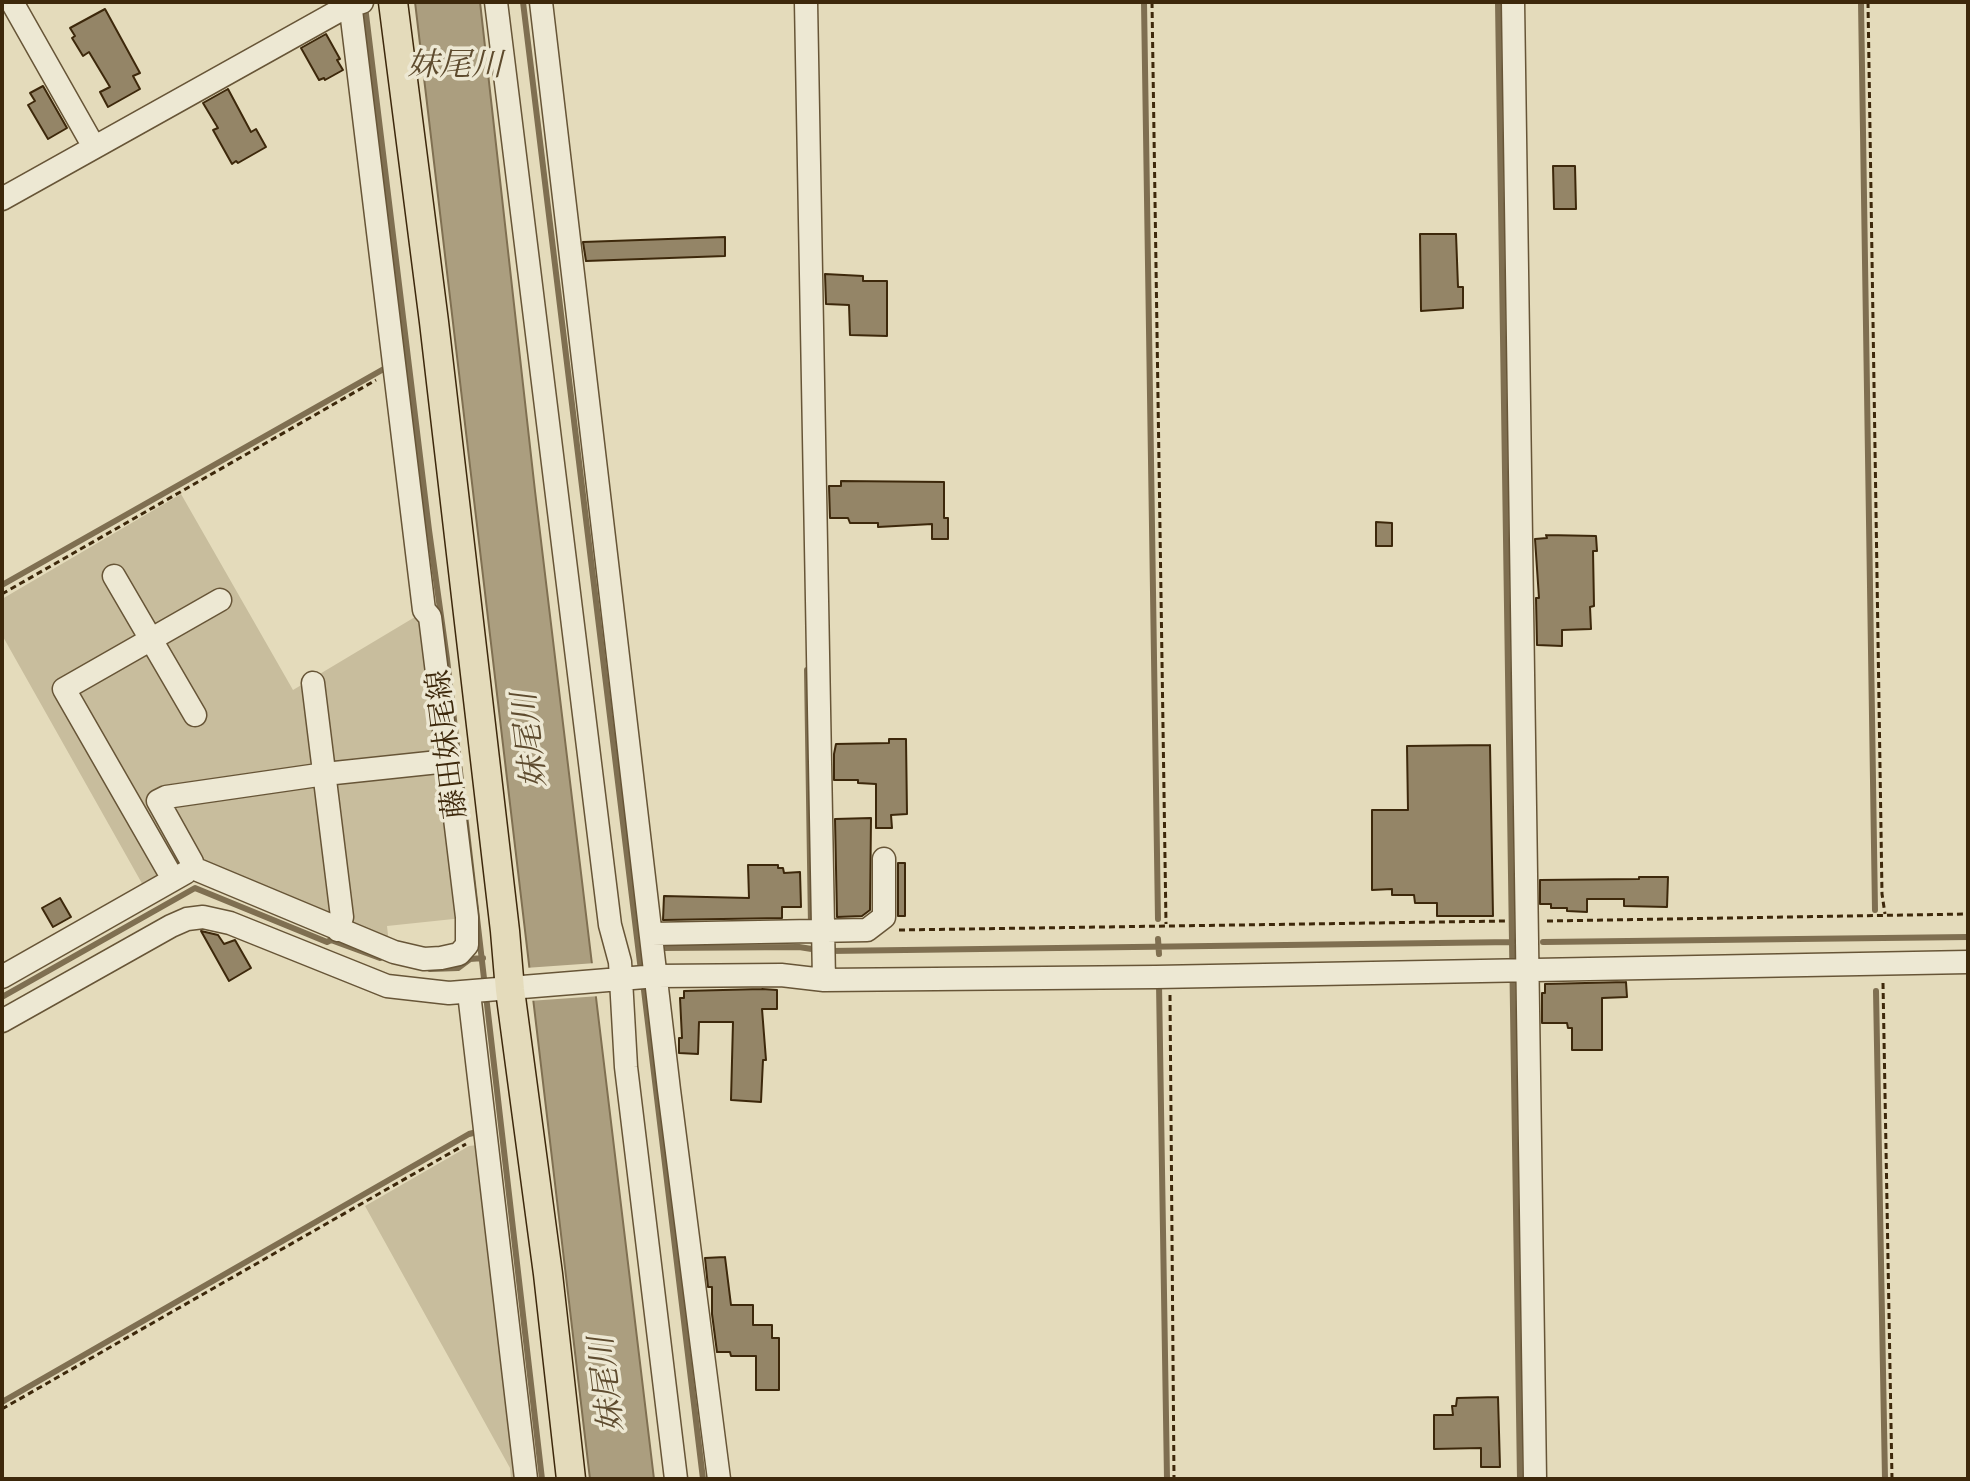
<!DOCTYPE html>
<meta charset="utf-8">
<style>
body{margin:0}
#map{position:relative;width:1970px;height:1481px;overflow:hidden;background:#e4dbbb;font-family:"Libre Bodoni",serif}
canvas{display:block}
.frame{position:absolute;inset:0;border:4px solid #3d280b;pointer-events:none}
</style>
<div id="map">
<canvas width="1970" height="1481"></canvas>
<div class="frame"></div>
</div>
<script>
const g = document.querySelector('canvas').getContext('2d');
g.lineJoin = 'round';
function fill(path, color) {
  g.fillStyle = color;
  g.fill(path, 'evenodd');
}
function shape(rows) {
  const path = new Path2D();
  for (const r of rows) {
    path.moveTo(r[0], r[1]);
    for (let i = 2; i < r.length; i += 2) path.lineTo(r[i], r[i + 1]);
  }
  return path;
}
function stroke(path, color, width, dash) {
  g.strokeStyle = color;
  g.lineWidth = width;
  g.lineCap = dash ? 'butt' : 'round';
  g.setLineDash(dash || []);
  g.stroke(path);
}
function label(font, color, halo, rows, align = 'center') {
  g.font = font + ' "Libre Bodoni","Noto Serif JP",serif';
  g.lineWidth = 7;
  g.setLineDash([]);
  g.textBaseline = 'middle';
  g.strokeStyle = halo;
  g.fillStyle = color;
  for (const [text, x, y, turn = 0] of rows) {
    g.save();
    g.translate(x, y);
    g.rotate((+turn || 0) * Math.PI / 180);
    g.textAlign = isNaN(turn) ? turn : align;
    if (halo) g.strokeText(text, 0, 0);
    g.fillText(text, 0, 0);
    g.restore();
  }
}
fill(shape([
 [181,494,293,690,415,617,427,620,463,918,387,926,389,944,198,863,144,887,2,635,2,599],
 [478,1145,520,1479,511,1479,510,1468,365,1206,469,1146]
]), '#c8bd9d');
const water = shape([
 [415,2,480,2,535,491,654,1479,590,1479,415,2]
]);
fill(water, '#ab9e7f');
stroke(water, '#7f6f51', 2);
fill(shape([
 [596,963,600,996,529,1001,525,968]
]), '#e4dbbb');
stroke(shape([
 [523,2,641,971],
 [1144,2,1158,919],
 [1498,2,1520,1479],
 [1861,2,1875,910],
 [365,6,429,530,447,659,542,1479],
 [2,585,389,366],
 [807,670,811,926],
 [1158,939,1159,954],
 [1543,942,1968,937],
 [662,948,799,947,818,950],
 [829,951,1514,942],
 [430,969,458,968,470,959,483,958],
 [643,982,703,1479],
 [1159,984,1167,1479],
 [1876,991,1885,1479],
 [2,997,195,888,327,942,331,940,380,958],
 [2,1402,469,1134,481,1131]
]), '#7f6f51', 6);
const building = shape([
 [105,9,140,73,133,76,140,89,108,107,100,92,110,87,89,52,83,56,72,38,75,36,70,28,105,9],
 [326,34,340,59,337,60,343,70,325,80,324,78,319,80,301,48,326,34],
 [43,86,67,128,48,139,28,105,35,101,30,93,43,86],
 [228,89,251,132,256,129,266,147,238,163,236,161,232,164,213,130,218,128,203,103,228,89],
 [1553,166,1575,166,1576,209,1554,209,1553,166],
 [1420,234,1456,234,1458,287,1463,287,1463,308,1421,311,1420,234],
 [725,237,725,256,586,261,583,242,725,237],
 [825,274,863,276,863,281,887,281,887,336,850,335,849,305,826,304,825,274],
 [841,481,944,482,944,518,948,518,948,539,932,539,932,524,878,527,878,523,850,523,848,518,830,518,829,486,841,486,841,481],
 [1376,522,1392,523,1392,546,1376,546,1376,522],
 [1546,535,1596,536,1597,551,1593,551,1594,606,1590,607,1591,629,1562,630,1562,646,1537,645,1536,598,1539,598,1535,539,1547,538,1546,535],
 [889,739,906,739,907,814,891,815,892,828,876,828,876,784,858,783,858,780,834,780,834,754,836,744,889,743,889,739],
 [1490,745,1493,916,1437,916,1437,903,1415,903,1414,895,1392,895,1392,889,1372,890,1372,810,1408,810,1407,746,1490,745],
 [871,818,870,910,862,916,837,917,835,819,871,818],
 [898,863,905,863,905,916,898,916,898,863],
 [748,865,778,865,778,868,783,868,784,873,800,872,801,907,782,907,782,918,663,920,664,896,749,898,748,865],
 [1639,877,1668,877,1667,907,1624,906,1624,899,1587,899,1587,912,1567,911,1567,908,1551,908,1551,904,1540,904,1540,880,1639,879,1639,877],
 [60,898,71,917,53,927,42,908,60,898],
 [201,931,218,935,224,944,235,940,251,968,229,981,201,931],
 [1626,982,1627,997,1602,998,1602,1050,1572,1050,1572,1028,1568,1028,1567,1023,1542,1023,1542,993,1545,993,1545,984,1626,982],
 [762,989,777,990,777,1009,762,1009,766,1060,763,1060,761,1102,731,1100,733,1022,699,1022,698,1054,679,1053,679,1038,682,1038,680,998,684,998,684,991,762,989],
 [725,1257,731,1305,753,1305,753,1325,772,1325,772,1338,779,1338,779,1390,756,1390,756,1356,731,1356,730,1352,717,1352,712,1314,712,1287,708,1287,705,1258,725,1257],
 [1498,1397,1500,1467,1481,1467,1481,1448,1434,1449,1434,1415,1453,1415,1452,1406,1456,1406,1457,1398,1498,1397]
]);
fill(building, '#948567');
stroke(building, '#3d280b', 2);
const minor = shape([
 [12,2,94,147],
 [350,2,424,610,430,617,448,761,467,917,467,945,459,954,441,958,424,959,394,952,193,868,192,862,158,801,166,797,325,774,448,761],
 [496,2,610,925,620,962,626,1067,676,1479],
 [541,2,669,1090,719,1479],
 [806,2,824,980],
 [1513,2,1535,1479],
 [2,199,344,8,362,2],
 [114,576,195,715],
 [313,683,342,917,338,930],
 [173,879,64,689,220,600],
 [652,934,867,930,884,917,884,859],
 [2,977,185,873],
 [469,993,526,1479],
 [2,1021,171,926,187,919,203,917,230,923,387,986,449,993,657,976,781,975,824,980,1156,977,1968,962]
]);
const major = shape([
 [393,2,434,322,505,931,510,990,548,1274,571,1479]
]);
stroke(minor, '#675537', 25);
stroke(major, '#3d280b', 31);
stroke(shape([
 [1152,2,1166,924],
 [1868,2,1882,894,1885,914],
 [2,594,376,380],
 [1547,921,1968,914],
 [899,930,1507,921],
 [1883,983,1892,1479],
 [1170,995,1174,1479],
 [2,1409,466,1144]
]), '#3d280b', 3, [6, 4]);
stroke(minor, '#ede8d3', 22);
stroke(major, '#e4dbbb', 28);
label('30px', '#3d280b', '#ede8d3', [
 ["藤田妹尾線",449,744,-97]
]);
label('italic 32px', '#5e4b2e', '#ede8d3', [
 ["妹尾川",455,67],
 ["妹尾川",532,740,-97],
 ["妹尾川",609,1384,-97]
]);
</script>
